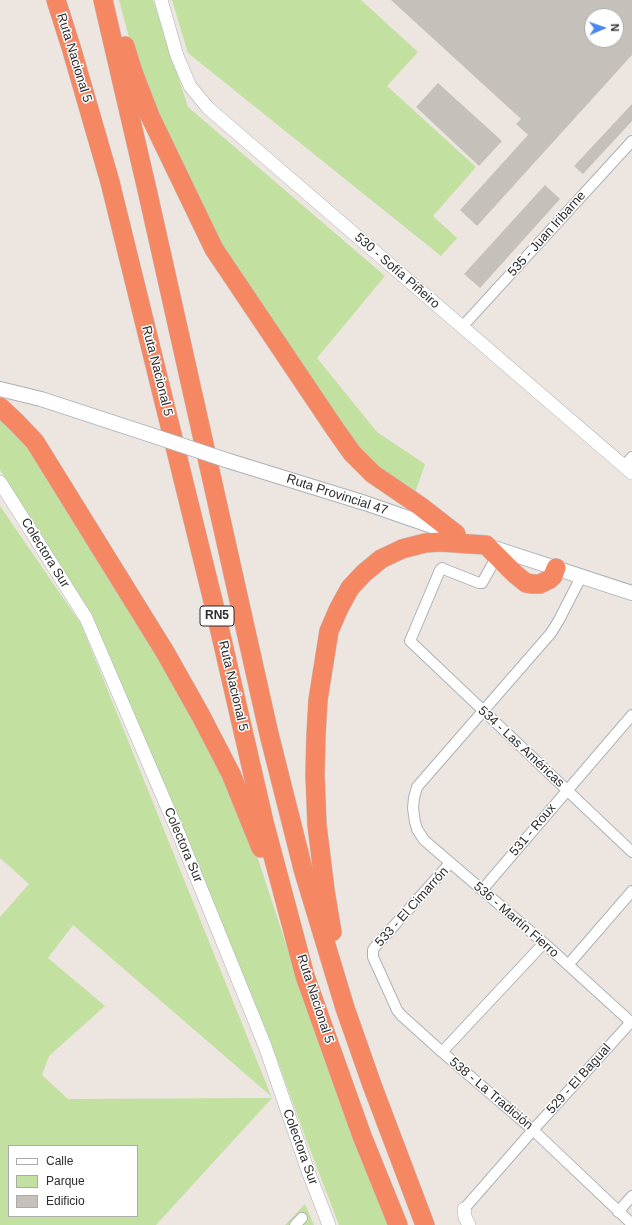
<!DOCTYPE html>
<meta charset="utf-8">
<style>
body{margin:0}
#map{position:relative;width:632px;height:1225px;overflow:hidden;background:#ede5e0;font-family:Helvetica,sans-serif}
canvas{display:block}
.legend{position:absolute;left:8px;top:1145px;width:130px;height:72px;box-sizing:border-box;background:#fff;border:1px solid #ababab;margin:0;padding:5px 7px;list-style:none;font-size:12px;color:#2c2c2c}
.legend li{display:flex;align-items:center;gap:8px;height:20px}
.legend b{width:20px;border:1px solid #ababab}
.north{position:absolute;left:584px;top:8px;width:40px;height:40px;box-sizing:border-box;background:#fff;border:1px solid #ababab;border-radius:50%;rotate:88deg;font-size:11px;font-weight:700;line-height:16px;text-align:center;color:#2c2c2c}
.north::after{content:'';display:block;margin:auto;width:14px;height:18px;background:#4a88ef;clip-path:polygon(50% 0,100% 100%,50% 72%,0 100%)}
</style>
<div id="map">
<canvas width="632" height="1225"></canvas>
<ul class="legend">
<li><b style="height:5px;background:#fff"></b>Calle</li>
<li><b style="height:11px;background:#c2e0a0"></b>Parque</li>
<li><b style="height:11px;background:#c6c0bb"></b>Edificio</li>
</ul>
<div class="north">N</div>
</div>
<script>
const g = document.querySelector('canvas').getContext('2d');
g.lineJoin = 'round';
function fill(path, color) {
  g.fillStyle = color;
  g.fill(path, 'evenodd');
}
function shape(rows) {
  const path = new Path2D();
  for (const r of rows) {
    path.moveTo(r[0], r[1]);
    for (let i = 2; i < r.length; i += 2) path.lineTo(r[i], r[i + 1]);
  }
  return path;
}
function stroke(path, color, width, dash) {
  g.strokeStyle = color;
  g.lineWidth = width;
  g.lineCap = dash ? 'butt' : 'round';
  g.setLineDash(dash || []);
  g.stroke(path);
}
function label(font, color, halo, rows, align = 'center') {
  g.font = font + ' Helvetica,sans-serif';
  g.lineWidth = 3;
  g.setLineDash([]);
  g.textBaseline = 'middle';
  g.strokeStyle = halo;
  g.fillStyle = color;
  for (const [text, x, y, turn = 0] of rows) {
    g.save();
    g.translate(x, y);
    g.rotate((+turn || 0) * Math.PI / 180);
    g.textAlign = isNaN(turn) ? turn : align;
    if (halo) g.strokeText(text, 0, 0);
    g.fillText(text, 0, 0);
    g.restore();
  }
}
fill(shape([
 [119,0,153,0,188,107,385,276,317,358,377,432,425,464,415,493,371,464,218,245,138,71],
 [172,0,361,0,418,52,387,86,476,167,433,216,457,238,441,256,188,53],
 [0,413,24,436,178,682,246,822,298,981,388,1225,339,1225,306,1139,269,1037,92,615,0,470],
 [0,506,81,624,272,1098,156,1225,0,1225,0,917,29,884,0,858],
 [73,925,272,1097,272,1098,68,1099,42,1075,49,1056,105,1006,48,958],
 [9,1146,137,1146,137,1216,9,1216],
 [305,1204,314,1225,285,1225]
]), '#c2e0a0');
fill(shape([
 [391,0,632,0,632,55,477,226,460,210,528,135,516,124,521,119],
 [592,16,616,16,616,40,592,40],
 [438,83,502,141,479,166,416,107],
 [632,104,632,121,583,174,574,166],
 [545,185,560,199,480,288,464,274]
]), '#c6c0bb');
const minor = shape([
 [462,327,632,141],
 [624,466,632,457],
 [497,556,482,583,479,583,446,570,442,568,440,570,410,641,632,852],
 [581,577,559,620,551,633,417,787,414,798,413,808,415,822,417,829,424,840,544,943,632,1023],
 [450,863,375,947,373,950,373,957,397,1010,401,1015,442,1052,533,1130,632,1224],
 [482,890,632,715],
 [568,965,632,891],
 [442,1052,544,943],
 [464,1209,533,1130,631,1022],
 [618,1212,632,1196],
 [295,1225,302,1218]
]);
const tertiary = shape([
 [161,0,177,56,190,86,208,108,632,473],
 [0,482,86,618,178,832,265,1046,308,1171,329,1225],
 [464,1209,465,1217,469,1225]
]);
const secondary = shape([
 [0,389,41,399,151,435],
 [229,461,365,503,446,531],
 [488,546,632,593]
]);
const motorway = shape([
 [56,0,71,47,110,182,214,605,264,822,305,976,362,1136,398,1225],
 [103,0,148,194,269,734,303,869,345,1008,372,1085,425,1225],
 [125,46,133,72,150,116,214,249,335,429,352,453,373,474,420,506,456,534],
 [0,407,16,422,35,442,165,652,201,716,231,774,261,848],
 [332,932,325,890,317,825,315,775,316,735,318,700,329,631,339,608,350,588,364,573,381,559,402,549,425,543,440,542,486,545,515,574,526,583,533,584,540,584,550,579,553,576,556,568]
]);
stroke(minor, '#acb1b8', 12);
stroke(tertiary, '#acb1b8', 14);
stroke(secondary, '#acb1b8', 16);
stroke(motorway, '#c4c4c4', 20);
stroke(minor, '#fff', 10);
stroke(tertiary, '#fff', 13);
stroke(secondary, '#fff', 14);
stroke(motorway, '#f58763', 19);
const secondaryBridge = shape([
 [151,435,229,461]
]);
stroke(secondaryBridge, '#acb1b8', 16, []);
stroke(secondaryBridge, '#fff', 14);
for (const [x, y, w] of [
 [217,616,34]
]) {
  const box = new Path2D();
  box.roundRect(x - w / 2, y - 10, w, 20, 3);
  g.fillStyle = '#fff';
  g.fill(box);
  stroke(box, '#2c2c2c', 1);
}
label('bold 12px', '#2c2c2c', null, [
 ["RN5",217,616]
]);
label('13px', '#2c2c2c', '#fff', [
 ["Ruta Nacional 5",74,58,73],
 ["535 - Juan Iribarne",547,234,-48],
 ["530 - Sofía Piñeiro",397,271,41],
 ["Ruta Nacional 5",157,371,76],
 ["Ruta Provincial 47",337,495,18],
 ["Colectora Sur",45,553,58],
 ["Ruta Nacional 5",233,686,77],
 ["534 - Las Américas",521,747,43],
 ["531 - Roux",533,830,-50],
 ["Colectora Sur",183,845,67],
 ["533 - El Cimarrón",412,907,-48],
 ["536 - Martín Fierro",516,920,41],
 ["Ruta Nacional 5",315,999,72],
 ["529 - El Bagual",579,1079,-48],
 ["538 - La Tradición",491,1094,40],
 ["Colectora Sur",300,1147,70]
]);
</script>
